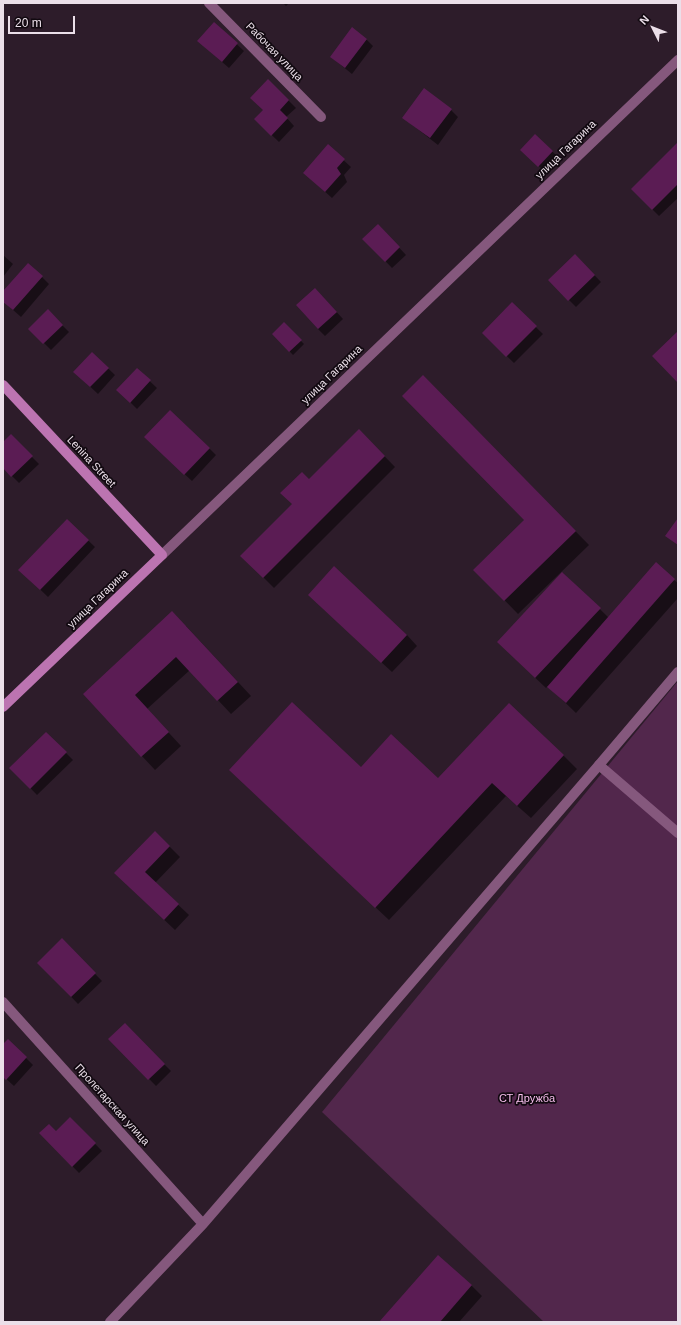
<!DOCTYPE html>
<meta charset="utf-8">
<style>
body{margin:0}
#map{position:relative;width:681px;height:1325px;overflow:hidden;background:#2d1c2a;font-family:Helvetica,sans-serif}
canvas{display:block}
.frame{position:absolute;inset:0;border:4px solid #ebdfe9;pointer-events:none}
.north{position:absolute;left:633px;top:8px;width:40px;height:40px;-webkit-text-stroke:3px #110910;paint-order:stroke;rotate:312deg;font-size:11px;font-weight:700;line-height:16px;text-align:center;color:#ebdfe9}
.north::after{content:'';display:block;margin:auto;width:14px;height:18px;background:#ebdfe9;clip-path:polygon(50% 0,100% 100%,50% 72%,0 100%)}
.scale{position:absolute;left:8px;top:16px;width:67px;height:18px;box-sizing:border-box;border:2px solid #ebdfe9;border-top:0;padding-left:5px;font-size:12px;line-height:14px;white-space:nowrap;color:#ebdfe9;-webkit-text-stroke:3px #110910;paint-order:stroke}
</style>
<div id="map">
<canvas width="681" height="1325"></canvas>
<div class="frame"></div>
<div class="north">N</div>
<div class="scale">20 m</div>
</div>
<script>
const g = document.querySelector('canvas').getContext('2d');
g.lineJoin = 'round';
function fill(path, color) {
  g.fillStyle = color;
  g.fill(path, 'evenodd');
}
function shape(rows) {
  const path = new Path2D();
  for (const r of rows) {
    path.moveTo(r[0], r[1]);
    for (let i = 2; i < r.length; i += 2) path.lineTo(r[i], r[i + 1]);
  }
  return path;
}
function stroke(path, color, width, dash) {
  g.strokeStyle = color;
  g.lineWidth = width;
  g.lineCap = dash ? 'butt' : 'round';
  g.setLineDash(dash || []);
  g.stroke(path);
}
function label(font, color, halo, rows, align = 'center') {
  g.font = font + ' Helvetica,sans-serif';
  g.lineWidth = 3.5;
  g.setLineDash([]);
  g.textBaseline = 'middle';
  g.strokeStyle = halo;
  g.fillStyle = color;
  for (const [text, x, y, turn = 0] of rows) {
    g.save();
    g.translate(x, y);
    g.rotate((+turn || 0) * Math.PI / 180);
    g.textAlign = isNaN(turn) ? turn : align;
    if (halo) g.strokeText(text, 0, 0);
    g.fillText(text, 0, 0);
    g.restore();
  }
}
fill(shape([
 [678,681,678,1322,544,1322,322,1112]
]), '#52274c');
fill(shape([
 [283,3,289,3,286,6],
 [214,23,244,51,229,68,206,48],
 [366,39,373,46,352,74,331,57],
 [268,80,296,108,286,117,294,126,279,142,255,119,264,110],
 [424,90,451,110,458,117,438,145,411,124,404,117],
 [535,135,556,155,542,169,521,150],
 [677,145,678,198,659,216,632,189],
 [328,146,351,167,344,175,347,182,332,198,312,180],
 [378,225,406,255,392,268,364,239],
 [3,255,13,264,3,277],
 [575,255,601,282,576,307,549,280],
 [42,277,49,284,21,317,3,301,3,292],
 [322,296,343,319,325,336,318,329],
 [512,304,543,334,514,363,483,333],
 [48,311,69,332,51,350,30,329],
 [284,324,304,344,293,355,273,334],
 [92,353,115,375,98,394,82,379],
 [137,369,157,388,137,409,118,390],
 [423,376,589,545,518,614,475,570,525,520],
 [359,430,395,467,274,588,242,556,293,504,309,481],
 [11,436,39,464,19,483,3,467,3,444],
 [152,444,209,448,216,455,192,481],
 [67,520,95,547,48,597,20,570],
 [563,573,609,618,674,580,678,583,678,598,576,713,548,686,546,688,508,652],
 [319,605,407,635,417,646,392,672],
 [186,626,251,696,231,714,190,670,147,709,181,746,155,770,84,694],
 [46,733,73,760,37,795,11,768],
 [563,755,577,769,531,818,506,796,389,920,243,783,361,768,438,780],
 [155,832,180,857,155,883,189,915,175,930,126,884],
 [62,940,102,981,78,1004,39,963],
 [125,1025,171,1071,156,1086,110,1039],
 [8,1040,33,1065,14,1086,3,1076,3,1046],
 [70,1118,102,1151,79,1173,40,1133,56,1132],
 [471,1285,482,1296,459,1322,380,1322]
]), '#0007');
fill(shape([
 [214,22,238,43,222,62,197,41],
 [352,27,367,39,345,68,330,57],
 [268,79,289,100,280,110,288,118,271,136,254,119,263,110,250,98],
 [424,88,452,109,430,138,402,118],
 [535,134,553,151,538,167,520,150],
 [677,143,678,184,652,210,631,189],
 [328,144,345,159,337,168,341,174,325,192,303,173],
 [378,224,400,247,385,262,362,239],
 [575,254,595,275,568,301,548,280],
 [28,263,43,276,13,310,3,302,3,291],
 [315,288,337,312,318,329,296,305],
 [512,302,537,326,506,357,482,333],
 [48,309,63,325,43,344,28,329],
 [284,322,302,340,289,352,272,334],
 [678,331,678,383,652,356],
 [92,352,109,368,90,387,73,372],
 [137,368,151,380,130,403,116,390],
 [423,375,576,531,504,601,473,570,524,520,402,396],
 [170,410,210,448,184,475,144,437],
 [359,429,385,456,263,578,240,556,292,504,280,493,302,472,309,479],
 [11,434,33,456,11,477,3,468,3,442],
 [678,518,678,545,665,536],
 [67,519,89,540,40,590,18,570],
 [656,562,675,579,566,703,547,687],
 [334,566,407,635,381,663,308,595],
 [562,572,601,608,535,678,497,642],
 [172,611,238,682,217,701,176,657,135,695,169,732,141,757,83,694],
 [292,702,361,767,391,734,438,778,509,703,564,755,517,806,492,783,375,908,229,770],
 [46,732,67,752,30,789,9,768],
 [155,831,170,846,145,872,179,904,164,920,114,873],
 [62,938,96,973,71,997,37,963],
 [125,1023,165,1064,148,1080,108,1039],
 [8,1039,27,1057,6,1080,3,1077,3,1044],
 [70,1117,96,1143,72,1167,39,1133,49,1124,56,1131],
 [438,1255,472,1285,440,1322,379,1322]
]), '#5b1c54');
stroke(shape([
 [599,765,678,833]
]), '#85587d', 10);
stroke(shape([
 [209,3,321,117],
 [162,555,678,60],
 [3,1002,203,1224],
 [110,1322,203,1224,599,765,678,672]
]), '#85587d', 10);
stroke(shape([
 [3,385,162,555,3,707]
]), '#bc74b1', 10);
label('11px', '#ebdfe9', '#110910', [
 ["Рабочая улица",274,52,46],
 ["улица Гагарина",566,150,-44],
 ["улица Гагарина",332,375,-44],
 ["Lenina Street",91,462,47],
 ["улица Гагарина",98,599,-44],
 ["Пролетарская улица",112,1105,48]
]);
label('11px', '#f7bfed', '#110910', [
 ["СТ Дружба",527,1099]
]);
</script>
